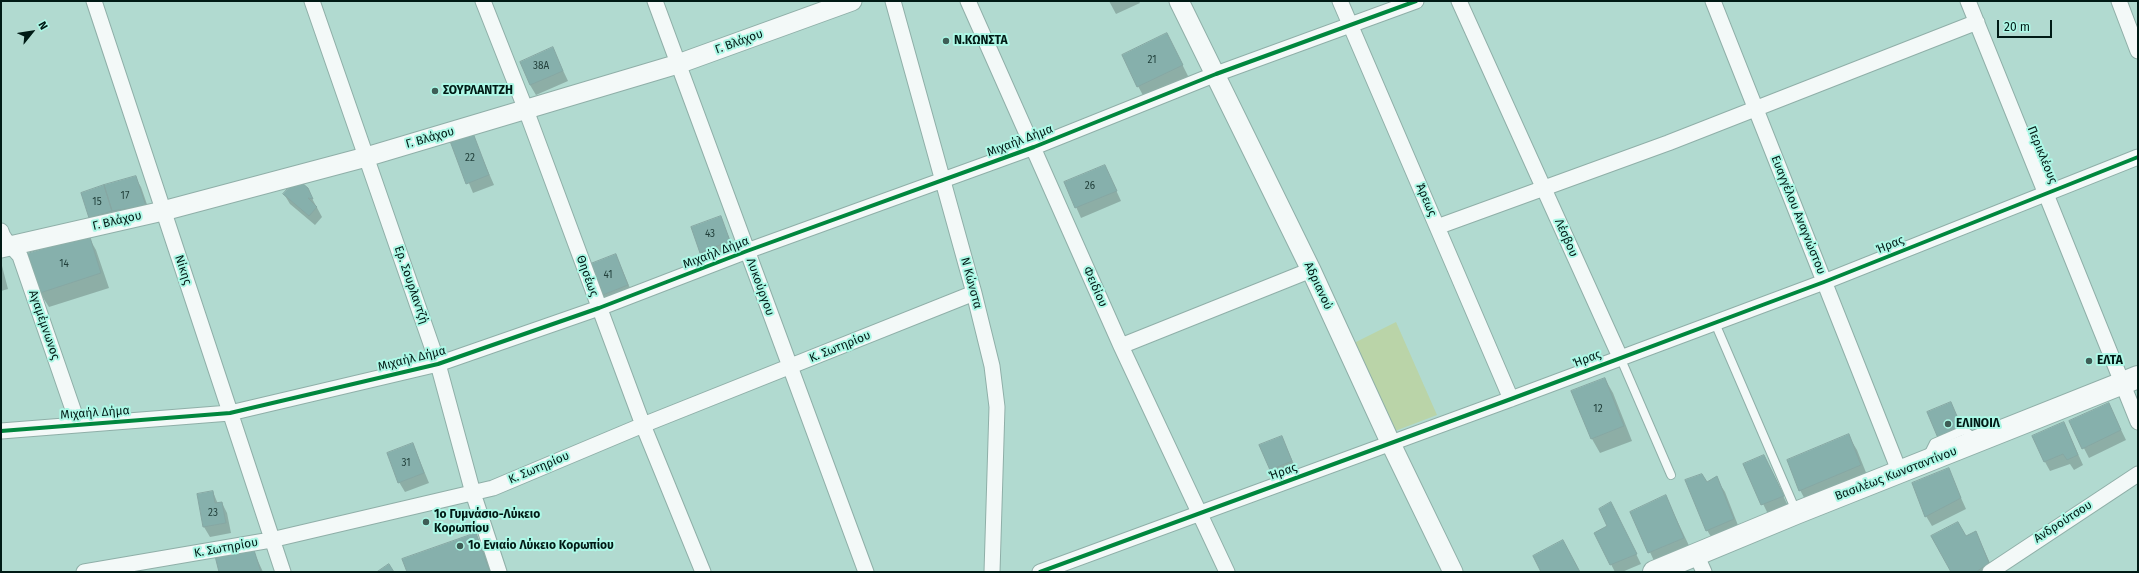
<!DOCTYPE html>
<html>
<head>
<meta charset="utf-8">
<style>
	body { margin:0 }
	#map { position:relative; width:2139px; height:573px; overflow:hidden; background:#b1dad0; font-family:"Fira Sans",sans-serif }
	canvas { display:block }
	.frame { position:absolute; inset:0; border:2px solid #001a15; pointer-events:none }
	.north { position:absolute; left:12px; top:12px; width:40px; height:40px; -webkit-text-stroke:3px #adf8e6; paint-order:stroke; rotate:60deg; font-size:11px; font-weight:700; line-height:16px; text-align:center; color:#001a15 }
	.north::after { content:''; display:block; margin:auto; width:14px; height:18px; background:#001a15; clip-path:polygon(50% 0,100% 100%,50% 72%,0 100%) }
	.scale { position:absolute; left:1997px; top:20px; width:55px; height:18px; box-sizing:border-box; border:2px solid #001a15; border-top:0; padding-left:5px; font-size:12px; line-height:14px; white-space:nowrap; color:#001a15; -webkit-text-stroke:3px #adf8e6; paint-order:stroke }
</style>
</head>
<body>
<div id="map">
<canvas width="2139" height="573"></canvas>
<div class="frame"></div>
<div class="north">N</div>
<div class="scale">20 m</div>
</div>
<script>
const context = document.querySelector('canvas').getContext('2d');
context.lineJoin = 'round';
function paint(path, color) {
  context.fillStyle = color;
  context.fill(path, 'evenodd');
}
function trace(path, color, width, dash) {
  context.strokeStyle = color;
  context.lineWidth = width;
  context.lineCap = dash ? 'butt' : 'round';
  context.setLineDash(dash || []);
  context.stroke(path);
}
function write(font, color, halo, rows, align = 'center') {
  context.font = font + ' "Fira Sans",sans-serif';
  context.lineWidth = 4;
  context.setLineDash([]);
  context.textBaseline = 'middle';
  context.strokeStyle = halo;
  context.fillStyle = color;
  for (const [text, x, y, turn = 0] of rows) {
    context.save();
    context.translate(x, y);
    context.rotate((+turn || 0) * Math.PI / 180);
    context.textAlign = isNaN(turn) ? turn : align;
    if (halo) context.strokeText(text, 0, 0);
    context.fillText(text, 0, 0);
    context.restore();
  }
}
const green = new Path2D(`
	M 1396,322 L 1437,415 L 1395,431 L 1352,344 Z`);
const shadow = new Path2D(`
	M 1109,1 L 1139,1 L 1140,3 L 1116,14 Z
	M 1167,34 L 1190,80 L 1146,101 L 1138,86 Z
	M 553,49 L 568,81 L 536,95 L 530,85 Z
	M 472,134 L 494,185 L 473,193 L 452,142 Z
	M 1105,166 L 1121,201 L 1081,218 L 1065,182 Z
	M 135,177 L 141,187 L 151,216 L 96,227 L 90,218 L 82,193 Z
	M 307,189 L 322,217 L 315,225 L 290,204 L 284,194 Z
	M 720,217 L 735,251 L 707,262 L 701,252 Z
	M 88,236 L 96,250 L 109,288 L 49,307 L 40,293 Z
	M 616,255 L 633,295 L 606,305 L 601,296 Z
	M 1,262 L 8,289 L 1,291 Z
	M 1605,379 L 1613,393 L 1632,441 L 1600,453 L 1592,439 L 1573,392 Z
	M 2109,405 L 2126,440 L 2089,458 L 2070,421 Z
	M 2064,423 L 2083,465 L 2074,470 L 2070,464 L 2050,471 L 2045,462 Z
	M 1848,435 L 1857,450 L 1869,480 L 1808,505 L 1800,490 Z
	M 1282,437 L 1297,471 L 1276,479 L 1271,470 Z
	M 413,444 L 429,483 L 405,492 L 399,482 Z
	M 1744,465 L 1769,466 L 1788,506 L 1768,514 Z
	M 1948,469 L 1966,509 L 1932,526 L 1926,516 Z
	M 1716,478 L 1725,492 L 1741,533 L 1716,545 L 1707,530 L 1706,483 Z
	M 213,492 L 218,504 L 222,503 L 227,513 L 231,533 L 210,537 L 204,527 L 199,495 Z
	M 1666,497 L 1692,552 L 1657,567 L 1631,512 Z
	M 1616,513 L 1641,564 L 1622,572 L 1615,572 L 1595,533 L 1608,526 Z
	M 1976,532 L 1994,572 L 1952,572 Z
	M 475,534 L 484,548 L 492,572 L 408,572 Z
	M 252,548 L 263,572 L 220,572 Z`);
const building = new Path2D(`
	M 1167,33 L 1183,65 L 1137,87 L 1122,55 Z
	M 553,47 L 563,71 L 530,85 L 520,62 Z
	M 473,133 L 489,175 L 466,184 L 450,141 Z
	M 1105,165 L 1117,191 L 1075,208 L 1064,182 Z
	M 136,176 L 146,206 L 112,211 L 104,185 Z
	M 297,179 L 308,188 L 313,199 L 308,198 L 317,207 L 309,216 L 283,194 Z
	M 104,185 L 112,211 L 89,218 L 81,193 Z
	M 721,216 L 730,241 L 700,253 L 691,227 Z
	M 89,234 L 101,273 L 40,293 L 27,254 Z
	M 616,254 L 628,285 L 600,296 L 588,265 Z
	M 1605,378 L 1624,426 L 1591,439 L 1571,391 Z
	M 1951,402 L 1962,428 L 1938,438 L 1927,412 Z
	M 2109,403 L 2121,430 L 2082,449 L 2069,421 Z
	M 2064,422 L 2078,455 L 2067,460 L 2063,454 L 2044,462 L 2032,436 Z
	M 1849,434 L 1861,465 L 1799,491 L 1787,460 Z
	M 1282,436 L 1292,461 L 1270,470 L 1259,445 Z
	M 413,443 L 424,473 L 398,483 L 387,453 Z
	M 1764,455 L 1784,496 L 1761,505 L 1743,464 Z
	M 1949,468 L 1961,498 L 1925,517 L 1912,483 Z
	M 1702,474 L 1707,482 L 1717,476 L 1734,519 L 1706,531 L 1685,480 Z
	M 213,491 L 215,503 L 222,502 L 226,523 L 203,527 L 197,494 Z
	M 1666,495 L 1684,538 L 1648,553 L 1630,512 Z
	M 1611,502 L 1637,554 L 1610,565 L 1594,533 L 1607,526 L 1599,509 Z
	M 1958,522 L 1966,536 L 1976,531 L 1989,563 L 1976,572 L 1951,572 L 1931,536 Z
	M 476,533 L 490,572 L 407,572 L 402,559 Z
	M 1563,540 L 1580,572 L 1541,572 L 1533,556 Z
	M 253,547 L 261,572 L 219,572 L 215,556 Z
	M 389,564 L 394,572 L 377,572 Z`);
const service = new Path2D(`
	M 1715,323 L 1796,511
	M 1620,357 L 1671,475
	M 1927,457 L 1934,443 L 1964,430 L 1977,440`);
const minor = new Path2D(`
	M 94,1 L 283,572
	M 312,1 L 438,364 L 473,493 L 499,572
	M 483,1 L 526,110 L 643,425 L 703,572
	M 655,1 L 866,572
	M 893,1 L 974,293 L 992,366 L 997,407 L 992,572
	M 968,1 L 1121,346 L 1227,572
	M 1340,1 L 1511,399
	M 1459,1 L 1620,357
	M 1713,1 L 1900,473
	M 1968,1 L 2138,422
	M 2119,1 L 2138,51
	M 1437,227 L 1668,143 L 1977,22
	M 1,231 C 3,241 14,248 20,256 L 78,424
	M 1121,346 L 1311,270
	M 1,431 L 230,413 L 438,364 L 599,308 L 747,251 L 1034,147 L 1216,74 L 1416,1
	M 1696,554 L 1704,572
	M 84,572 L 271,540 L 493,488 L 643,425 L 974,293
	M 1040,572 L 1511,399 L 1824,282 L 2138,157
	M 1990,572 L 2138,474`);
const tertiary = new Path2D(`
	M 1179,1 L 1311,270 L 1391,444 L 1453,572
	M 1,248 L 163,211 L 366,157 L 678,64 L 852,1`);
const primary = new Path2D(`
	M 1654,572 L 1796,513 L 2138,377`);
const cycleway = new Path2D(`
	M 1,431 L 230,413 L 438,364 L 599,308 L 747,251 L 1034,147 L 1216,74 L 1416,1
	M 1040,572 L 1511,399 L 1824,282 L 2138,157`);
const markers = [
	[946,41,4,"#3e5d56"],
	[435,91,4,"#3e5d56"],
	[2089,361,4,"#3e5d56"],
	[1948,424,4,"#3e5d56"],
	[426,522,4,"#3e5d56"],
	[460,546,4,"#3e5d56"]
];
const numberNames = [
	["21",1152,60],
	["38A",541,66],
	["22",470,158],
	["26",1090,186],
	["17",125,196],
	["15",97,202],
	["43",710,234],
	["14",64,264],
	["41",608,275],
	["12",1598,409],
	["31",406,463],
	["23",213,513]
];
const poiNames = [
	["Ν.ΚΩΝΣΤΑ",954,41],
	["ΣΟΥΡΛΑΝΤΖΗ",443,91],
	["ΕΛΤΑ",2097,361],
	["ΕΛΙΝΟΙΛ",1956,424],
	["1ο Γυμνάσιο-Λύκειο",434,515],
	["Κορωπίου",434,529],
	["1ο Ενιαίο Λύκειο Κορωπίου",468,546]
];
const streetNames = [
	["Γ. Βλάχου",739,42,-20],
	["Γ. Βλάχου",430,138,-16],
	["Μιχαήλ Δήμα",1020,141,-21],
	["Περικλέους",2042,155,68],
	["Άρεως",1426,200,67],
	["Ευαγγέλου Αναγνώστου",1798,215,68],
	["Γ. Βλάχου",117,221,-13],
	["Λέσβου",1566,238,66],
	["Ήρας",1890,245,-22],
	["Μιχαήλ Δήμα",716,253,-21],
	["Νίκης",183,270,72],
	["Θησέως",587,276,70],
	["Ν Κώνστα",971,283,75],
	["Ερ. Σουρλαντζή",411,285,71],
	["Αδριανού",1318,286,65],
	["Λυκούργου",760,287,70],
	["Φειδίου",1095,287,66],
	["Αγαμέμνωνος",44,325,71],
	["Κ. Σωτηρίου",840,347,-22],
	["Μιχαήλ Δήμα",412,359,-14],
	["Ήρας",1587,359,-21],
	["Μιχαήλ Δήμα",95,413,-4],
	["Κ. Σωτηρίου",539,468,-23],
	["Ήρας",1283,472,-20],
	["Βασιλέως Κωνσταντίνου",1896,474,-21],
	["Ανδρούτσου",2063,522,-33],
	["Κ. Σωτηρίου",226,548,-10]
];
paint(green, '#bad4a8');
paint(shadow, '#0003');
paint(building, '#86b0ac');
trace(building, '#86a7a3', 1);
trace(service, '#8fafa8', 10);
trace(minor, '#8fafa8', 17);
trace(tertiary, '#8fafa8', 21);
trace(primary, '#8fafa8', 24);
trace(service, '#f3f9f8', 8);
trace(minor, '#f3f9f8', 15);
trace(tertiary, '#f3f9f8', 19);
trace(primary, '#f3f9f8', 22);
trace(cycleway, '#00873e', 4);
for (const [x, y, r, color] of markers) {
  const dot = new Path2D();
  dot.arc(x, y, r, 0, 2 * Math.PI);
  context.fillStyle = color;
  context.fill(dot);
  trace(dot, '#adf8e6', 1.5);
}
write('10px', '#22403b', null, numberNames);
write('bold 12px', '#001a15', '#adf8e6', poiNames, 'left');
write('12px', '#001a15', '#adf8e6', streetNames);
</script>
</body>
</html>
